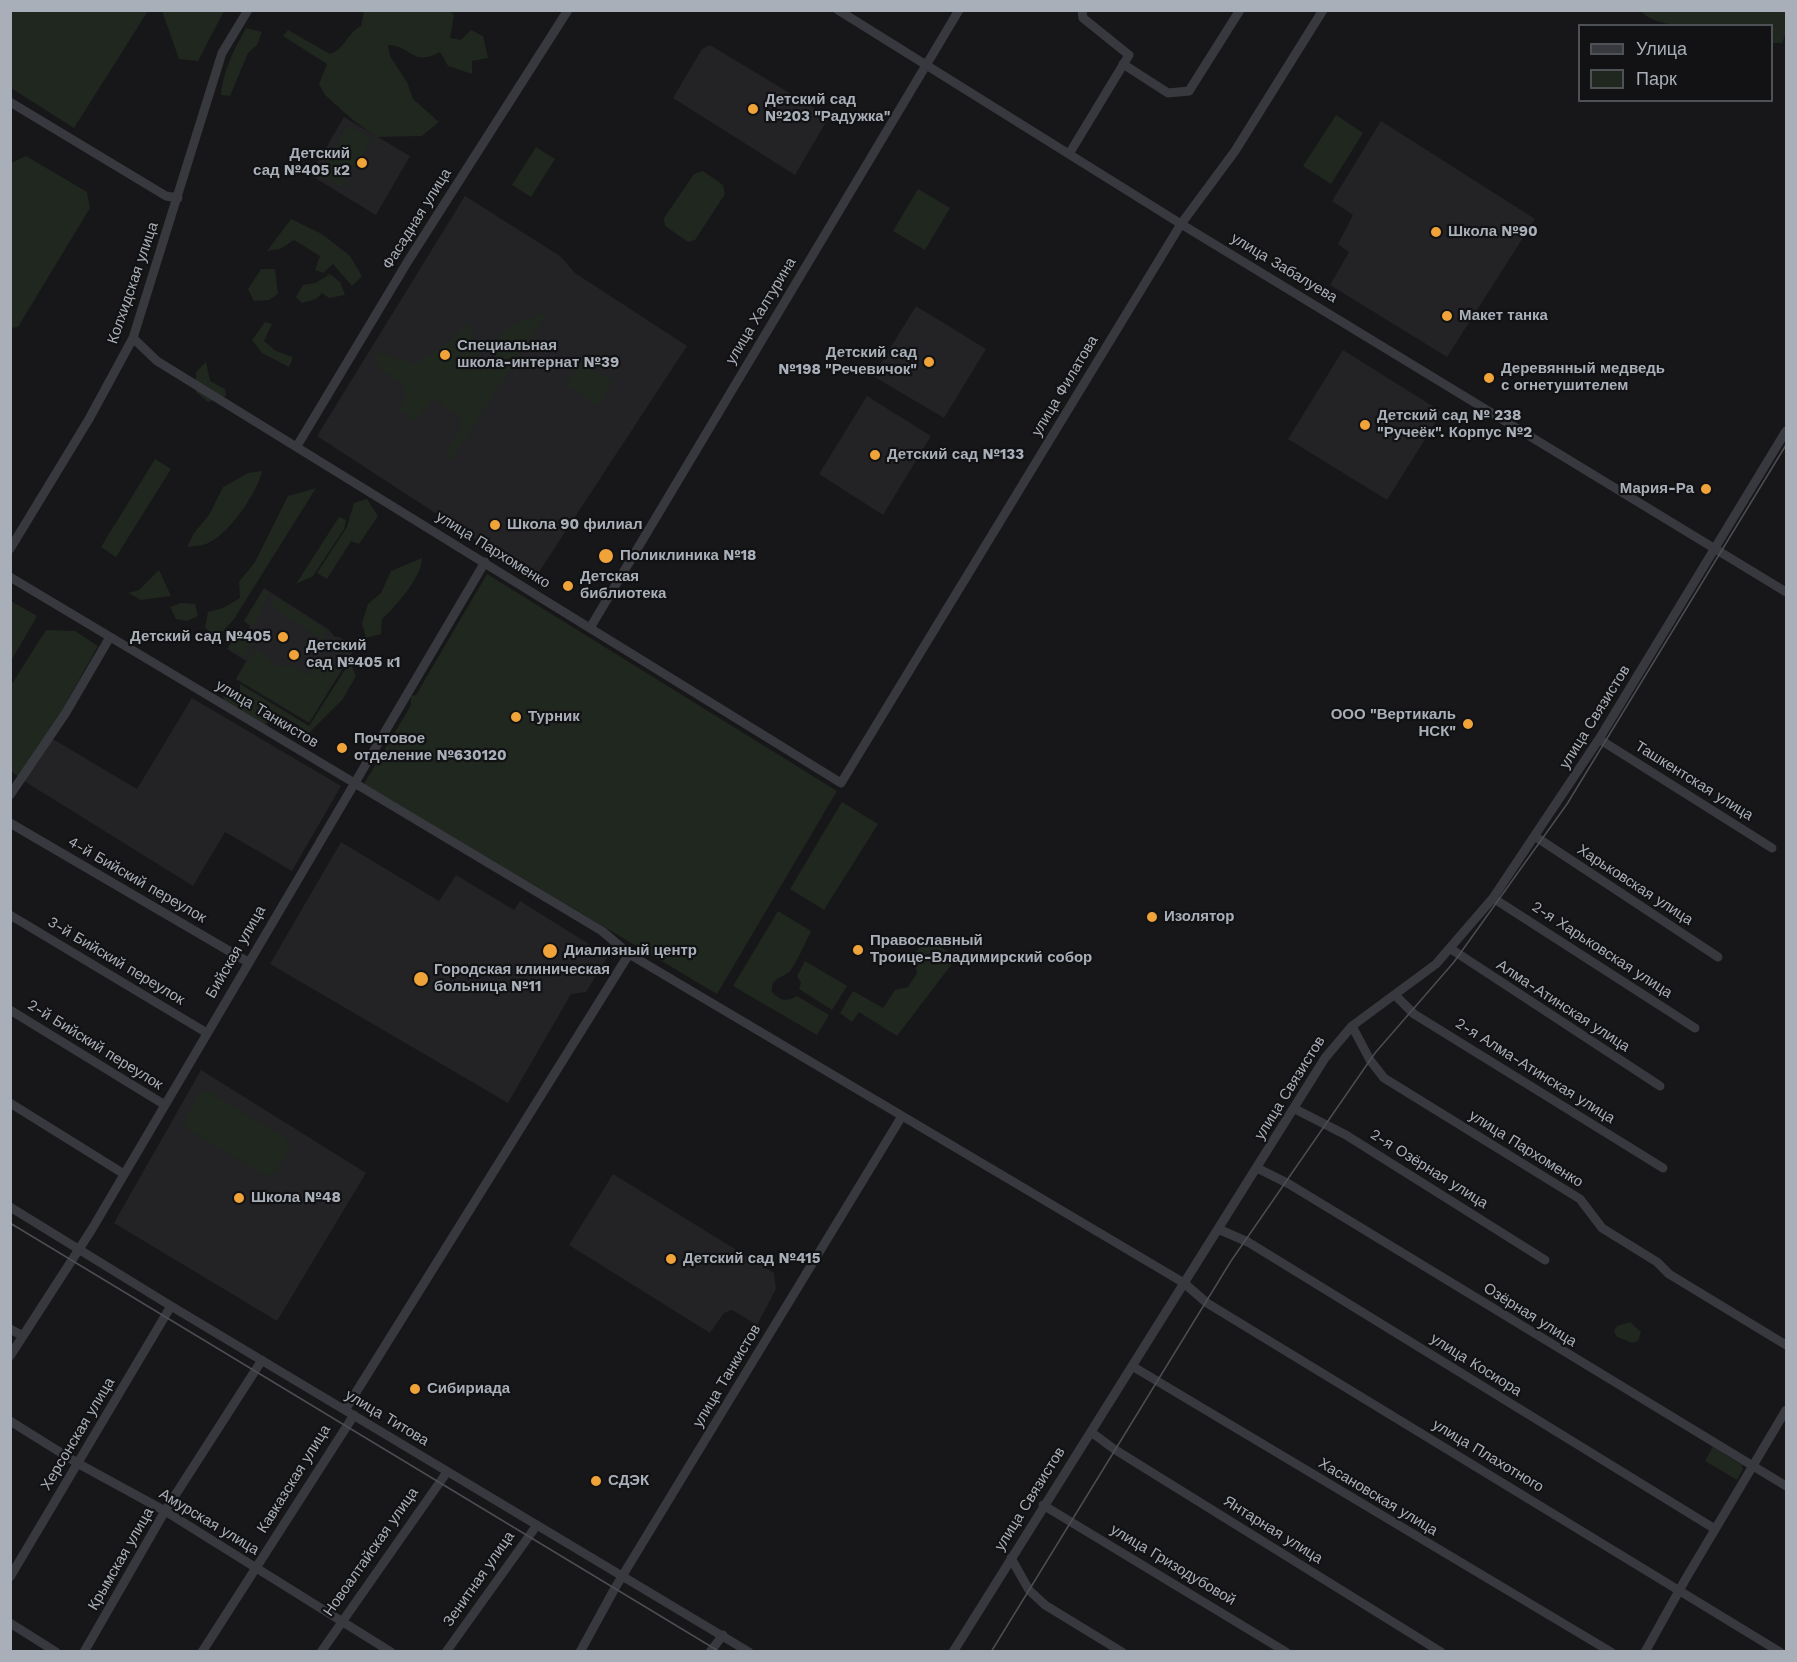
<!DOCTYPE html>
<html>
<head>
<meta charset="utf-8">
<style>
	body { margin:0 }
	#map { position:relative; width:1797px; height:1662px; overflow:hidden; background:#171719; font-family:"Work Sans",sans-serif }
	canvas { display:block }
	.frame { position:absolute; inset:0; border:12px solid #a9afb8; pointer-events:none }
	.legend { position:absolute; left:1578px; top:24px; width:195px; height:78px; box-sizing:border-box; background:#121214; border:2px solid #4e5156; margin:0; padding:8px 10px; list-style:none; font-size:18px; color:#a9afb8 }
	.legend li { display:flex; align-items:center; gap:12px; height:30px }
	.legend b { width:30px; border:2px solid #4e5156 }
</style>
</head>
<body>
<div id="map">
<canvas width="1797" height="1662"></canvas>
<div class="frame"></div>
<ul class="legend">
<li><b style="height:8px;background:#38393e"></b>Улица</li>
<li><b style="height:16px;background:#1f271f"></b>Парк</li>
</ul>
</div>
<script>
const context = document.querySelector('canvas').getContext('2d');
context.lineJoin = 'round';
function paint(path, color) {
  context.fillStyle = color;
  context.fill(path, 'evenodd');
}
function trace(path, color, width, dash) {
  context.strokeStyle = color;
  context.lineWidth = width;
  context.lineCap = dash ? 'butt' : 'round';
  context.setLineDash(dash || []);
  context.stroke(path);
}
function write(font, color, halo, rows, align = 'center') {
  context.font = font + ' "Work Sans",sans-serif';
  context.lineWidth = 4.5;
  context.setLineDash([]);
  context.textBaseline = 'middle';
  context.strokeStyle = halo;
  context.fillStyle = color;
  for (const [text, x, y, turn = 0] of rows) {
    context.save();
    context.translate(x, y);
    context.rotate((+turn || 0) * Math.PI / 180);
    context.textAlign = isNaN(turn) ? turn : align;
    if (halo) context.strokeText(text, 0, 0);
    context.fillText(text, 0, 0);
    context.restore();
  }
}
const built = new Path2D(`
	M 710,45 L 829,117 L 795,175 L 673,98 L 702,49 Z
	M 344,117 L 410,156 L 376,215 L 310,175 Z
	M 1381,121 L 1535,219 L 1447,357 L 1330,285 L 1349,252 L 1338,244 L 1353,215 L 1332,201 Z
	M 465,196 L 560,256 L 575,273 L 687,346 L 535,578 L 317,436 Z
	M 916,306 L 986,349 L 944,418 L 873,376 Z
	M 1343,350 L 1442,412 L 1387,500 L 1288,439 Z
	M 867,396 L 931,436 L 883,515 L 819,474 Z
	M 264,588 L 328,629 L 335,637 L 339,637 L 356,647 L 309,723 L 236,679 L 246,661 L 227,649 L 240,628 L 247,631 L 250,626 L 244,621 Z
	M 192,698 L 341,786 L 292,871 L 225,832 L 193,886 L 24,781 L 51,738 L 137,789 Z
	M 341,842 L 439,901 L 456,875 L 514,910 L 520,901 L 608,956 L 586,992 L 571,994 L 508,1103 L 270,964 Z
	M 201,1070 L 366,1173 L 277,1321 L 114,1223 Z
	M 613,1174 L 774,1273 L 776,1289 L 757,1325 L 732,1310 L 724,1313 L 710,1333 L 569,1245 Z`);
const green = new Path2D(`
	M 10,11 L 11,10 L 148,11 L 74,128 L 11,88 Z
	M 162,11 L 224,11 L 198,61 L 179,59 Z
	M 364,11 L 450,11 L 454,15 L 450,38 L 461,40 L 471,30 L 483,36 L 488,58 L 472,61 L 472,74 L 448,66 L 440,52 C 412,67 412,46 388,45 L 390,56 L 407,82 L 413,99 L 439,122 L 422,136 L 377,137 L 354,121 L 325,95 L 319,84 L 327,64 L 283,36 L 288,30 L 330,54 C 344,50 347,33 361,26 Z
	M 1641,11 L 1786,11 L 1786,33 L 1782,43 L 1772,43 L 1772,26 C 1740,26 1662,35 1641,11 Z
	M 246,28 L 262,32 L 257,45 L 248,53 L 230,96 L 221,95 C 223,70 234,50 246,28 Z
	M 1336,115 L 1363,133 L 1331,184 L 1303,166 Z
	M 349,125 L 372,139 L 342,188 L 319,174 Z
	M 536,147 L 555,159 L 531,197 L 512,185 Z
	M 26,156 L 87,192 L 90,208 L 18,327 L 11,328 L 11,163 Z
	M 703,171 L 723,185 L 725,194 L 695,240 L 688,242 L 665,226 L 664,218 L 694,174 Z
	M 918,189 L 950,208 L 925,250 L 893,231 Z
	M 291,219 L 322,234 L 350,256 L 362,276 L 352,286 L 333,264 L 323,273 L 315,270 L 320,256 L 294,240 L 280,249 L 267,251 Z
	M 261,269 L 275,269 L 278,294 L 269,300 L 254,301 L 248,289 Z
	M 330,274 L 340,282 L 345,295 L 329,298 L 322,293 L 316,299 L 302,303 L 296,297 L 303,285 L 315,283 Z
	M 549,310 L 451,460 L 444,457 L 462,424 L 458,414 L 446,409 L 435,397 L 415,421 L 399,409 L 406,398 L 403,384 L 379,369 L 375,352 L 416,364 L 449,342 L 468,323 L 478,347 L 477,368 L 495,362 L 499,337 L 513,325 Z
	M 265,322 L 272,324 L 264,341 L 276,351 L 293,357 L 289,367 L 262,353 L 252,340 Z
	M 581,361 L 613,382 L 598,406 L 566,385 Z
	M 206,362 L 210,381 L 225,389 L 226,396 L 208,402 L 196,392 L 196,372 Z
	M 155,459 L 171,469 L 116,557 L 101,547 Z
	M 262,471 C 258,492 227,537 206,544 C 200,546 193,546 187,547 L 194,533 L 209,515 L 223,487 L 248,473 Z
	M 316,488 L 234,619 L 219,636 L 214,638 L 205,627 L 208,612 L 223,608 L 240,598 L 239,582 L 255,562 L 288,496 Z
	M 367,499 L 378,516 L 359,544 L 351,541 L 327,579 L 317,573 L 347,527 L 354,503 Z
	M 339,517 L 346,520 L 344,529 L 313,576 L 296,584 Z
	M 422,558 C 422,577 396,606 382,619 L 381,634 L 366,638 L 362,623 L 368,604 L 381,593 L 391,571 Z
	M 159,570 L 171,596 L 141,600 L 128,593 L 139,590 Z
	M 487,574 L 837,791 L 717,994 L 364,784 L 411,705 L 411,696 L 416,695 Z
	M 264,589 L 270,593 L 254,627 L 244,621 Z
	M 275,596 L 327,630 L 323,640 L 273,608 L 272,603 Z
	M 11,601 L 37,616 L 11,661 Z
	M 181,603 L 195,604 L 198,616 L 187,621 L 176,619 L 170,607 Z
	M 240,629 L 256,638 L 244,658 L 228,648 Z
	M 46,630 L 75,631 L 98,646 L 55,723 L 18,777 L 11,771 L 10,687 Z
	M 255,648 C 270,656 271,672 293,665 L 309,675 L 318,661 L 324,661 L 341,671 L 309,722 L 236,679 Z
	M 350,662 L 356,676 L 342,700 L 309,733 L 285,717 L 274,716 L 263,727 L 224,703 L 223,696 L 240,699 L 240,684 L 309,726 Z
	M 842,802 L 878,824 L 824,910 L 790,889 Z
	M 778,911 L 811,931 C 807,939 794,969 788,973 C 779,979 771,978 772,992 C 780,1001 787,1002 797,996 L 829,1015 L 817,1035 L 733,986 Z
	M 926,938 L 957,957 L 897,1036 L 859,1012 L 852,1022 L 840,1013 L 853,991 L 883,1008 L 895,990 L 908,987 L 917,973 L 913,956 Z
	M 805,961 L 847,986 L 832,1010 L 799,989 L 801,983 L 797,976 Z
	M 208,1091 L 287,1139 L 291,1148 L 274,1173 L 266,1176 L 187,1129 L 184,1121 L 199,1093 Z
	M 1630,1322 L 1641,1332 L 1638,1341 L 1632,1343 L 1617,1337 L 1614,1331 L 1617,1326 Z
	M 1713,1447 L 1742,1465 L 1743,1469 L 1737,1480 L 1705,1461 Z`);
const minor = new Path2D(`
	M 838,10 L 1181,224 L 1786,592
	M 1123,64 L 1168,93 L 1189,91 L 1240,10
	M 10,102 L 166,196 L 178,198
	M 1069,154 L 1129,55 L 1083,18 L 1082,10
	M 133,338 L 157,361 L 841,783 L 1181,224 L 1235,151 L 1323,10
	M 297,446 L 408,261 L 568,10
	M 10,549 L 89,419 L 133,338 L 222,53 L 248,10
	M 10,577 L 602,931 L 629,954 L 1184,1283 L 1207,1303 L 1780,1652
	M 590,628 L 959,10
	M 1599,739 L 1772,848
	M 10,795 L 65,714 L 110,637
	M 10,823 L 248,962
	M 1536,837 L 1718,957
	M 1493,898 L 1695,1028
	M 10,915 L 207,1033
	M 1451,949 L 1660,1086
	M 1395,995 L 1414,1014 L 1663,1168
	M 10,1010 L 165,1105
	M 1352,1026 L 1370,1060 L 1384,1078 L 1580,1199 L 1602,1228 L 1657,1262 L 1669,1274 L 1786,1345
	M 10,1103 L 124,1174
	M 1295,1109 L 1346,1135 L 1545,1260
	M 1257,1168 L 1289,1184 L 1786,1486
	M 10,1207 L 171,1306 L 749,1652
	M 1218,1229 L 1248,1242 L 1715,1529
	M 10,1329 L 23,1336
	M 10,1356 L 92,1229 L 485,562
	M 1132,1366 L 1611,1652
	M 345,1410 L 629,954
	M 10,1421 L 79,1464 L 165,1511 L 391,1652
	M 1091,1432 L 1114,1449 L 1441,1652
	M 1043,1505 L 1286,1652
	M 1011,1558 L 1029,1590 L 1045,1605 L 1122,1652
	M 10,1577 L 171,1306
	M 10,1623 L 56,1652
	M 84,1652 L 165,1511 L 262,1360
	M 202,1652 L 354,1415
	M 321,1652 L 447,1472
	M 446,1652 L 537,1525
	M 580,1652 L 615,1588 L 902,1116
	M 710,1652 L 723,1635
	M 953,1652 L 1325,1058 L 1352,1026 L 1436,964 L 1493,898 L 1599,739 L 1786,431
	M 1645,1652 L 1685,1580 L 1786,1410`);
const tram = new Path2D(`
	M 10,1223 L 720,1652
	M 991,1652 L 1231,1261 L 1375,1053 L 1454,962 L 1567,804 L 1786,445`);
const markers = [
	[753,109,6,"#efa339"],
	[362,163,6,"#efa339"],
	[1436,232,6,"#efa339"],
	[1447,316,6,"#efa339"],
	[445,355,6,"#efa339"],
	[929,362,6,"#efa339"],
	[1489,378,6,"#efa339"],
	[1365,425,6,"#efa339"],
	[875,455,6,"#efa339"],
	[1706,489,6,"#efa339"],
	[495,525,6,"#efa339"],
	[606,556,8,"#efa339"],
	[568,586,6,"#efa339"],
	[283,637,6,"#efa339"],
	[294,655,6,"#efa339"],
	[516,717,6,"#efa339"],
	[1468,724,6,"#efa339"],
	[342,748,6,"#efa339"],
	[1152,917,6,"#efa339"],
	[858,950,6,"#efa339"],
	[550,951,8,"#efa339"],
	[421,979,8,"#efa339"],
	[239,1198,6,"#efa339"],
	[671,1259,6,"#efa339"],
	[415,1389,6,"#efa339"],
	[596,1481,6,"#efa339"]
];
const poiNames = [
	["Детский сад",765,100],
	["№203 \"Радужка\"",765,117],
	["Детский",350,154,"right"],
	["сад №405 к2",350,171,"right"],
	["Школа №90",1448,232],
	["Макет танка",1459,316],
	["Специальная",457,346],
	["школа-интернат №39",457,363],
	["Детский сад",917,353,"right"],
	["№198 \"Речевичок\"",917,370,"right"],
	["Деревянный медведь",1501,369],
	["с огнетушителем",1501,386],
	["Детский сад № 238",1377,416],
	["\"Ручеёк\". Корпус №2",1377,433],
	["Детский сад №133",887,455],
	["Мария-Ра",1694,489,"right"],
	["Школа 90 филиал",507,525],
	["Поликлиника №18",620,556],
	["Детская",580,577],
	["библиотека",580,594],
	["Детский сад №405",271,637,"right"],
	["Детский",306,646],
	["сад №405 к1",306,663],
	["ООО \"Вертикаль",1456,715,"right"],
	["НСК\"",1456,732,"right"],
	["Турник",528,717],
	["Почтовое",354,739],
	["отделение №630120",354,756],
	["Изолятор",1164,917],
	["Православный",870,941],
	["Троице-Владимирский собор",870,958],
	["Диализный центр",564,951],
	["Городская клиническая",434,970],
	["больница №11",434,987],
	["Школа №48",251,1198],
	["Детский сад №415",683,1259],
	["Сибириада",427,1389],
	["СДЭК",608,1481]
];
const streetNames = [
	["Фасадная улица",417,219,-58],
	["улица Забалуева",1284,268,31],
	["Колхидская улица",133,283,-71],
	["улица Халтурина",761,311,-59],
	["улица Филатова",1065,386,-59],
	["улица Пархоменко",493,550,32],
	["улица Танкистов",267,714,31],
	["улица Связистов",1595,717,-58],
	["Ташкентская улица",1694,781,32],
	["4-й Бийский переулок",137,880,30],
	["Харьковская улица",1635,885,33],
	["2-я Харьковская улица",1602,950,33],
	["Бийская улица",236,952,-60],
	["3-й Бийский переулок",116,961,31],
	["Алма-Атинская улица",1563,1006,33],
	["2-й Бийский переулок",95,1045,32],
	["2-я Алма-Атинская улица",1535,1071,32],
	["улица Связистов",1290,1088,-58],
	["улица Пархоменко",1526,1149,32],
	["2-я Озёрная улица",1429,1169,32],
	["Озёрная улица",1530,1315,32],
	["улица Косиора",1476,1365,32],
	["улица Танкистов",727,1376,-59],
	["улица Титова",387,1418,31],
	["Херсонская улица",78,1434,-59],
	["улица Плахотного",1488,1456,31],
	["Кавказская улица",294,1479,-58],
	["Хасановская улица",1378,1497,31],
	["улица Связистов",1030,1499,-58],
	["Амурская улица",209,1522,31],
	["Янтарная улица",1273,1530,32],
	["Новоалтайская улица",371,1552,-55],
	["Крымская улица",121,1559,-60],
	["улица Гризодубовой",1173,1565,31],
	["Зенитная улица",479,1579,-55]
];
paint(built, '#232326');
paint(green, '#1f271f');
trace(minor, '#38393e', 9);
trace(tram, '#4b4d52', 1.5);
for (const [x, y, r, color] of markers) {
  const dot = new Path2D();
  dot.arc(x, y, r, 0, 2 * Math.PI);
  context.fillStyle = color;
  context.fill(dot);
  trace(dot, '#121214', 2);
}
write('bold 15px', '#a9afb8', '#121214', poiNames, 'left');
write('15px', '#a9afb8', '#121214', streetNames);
</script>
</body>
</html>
